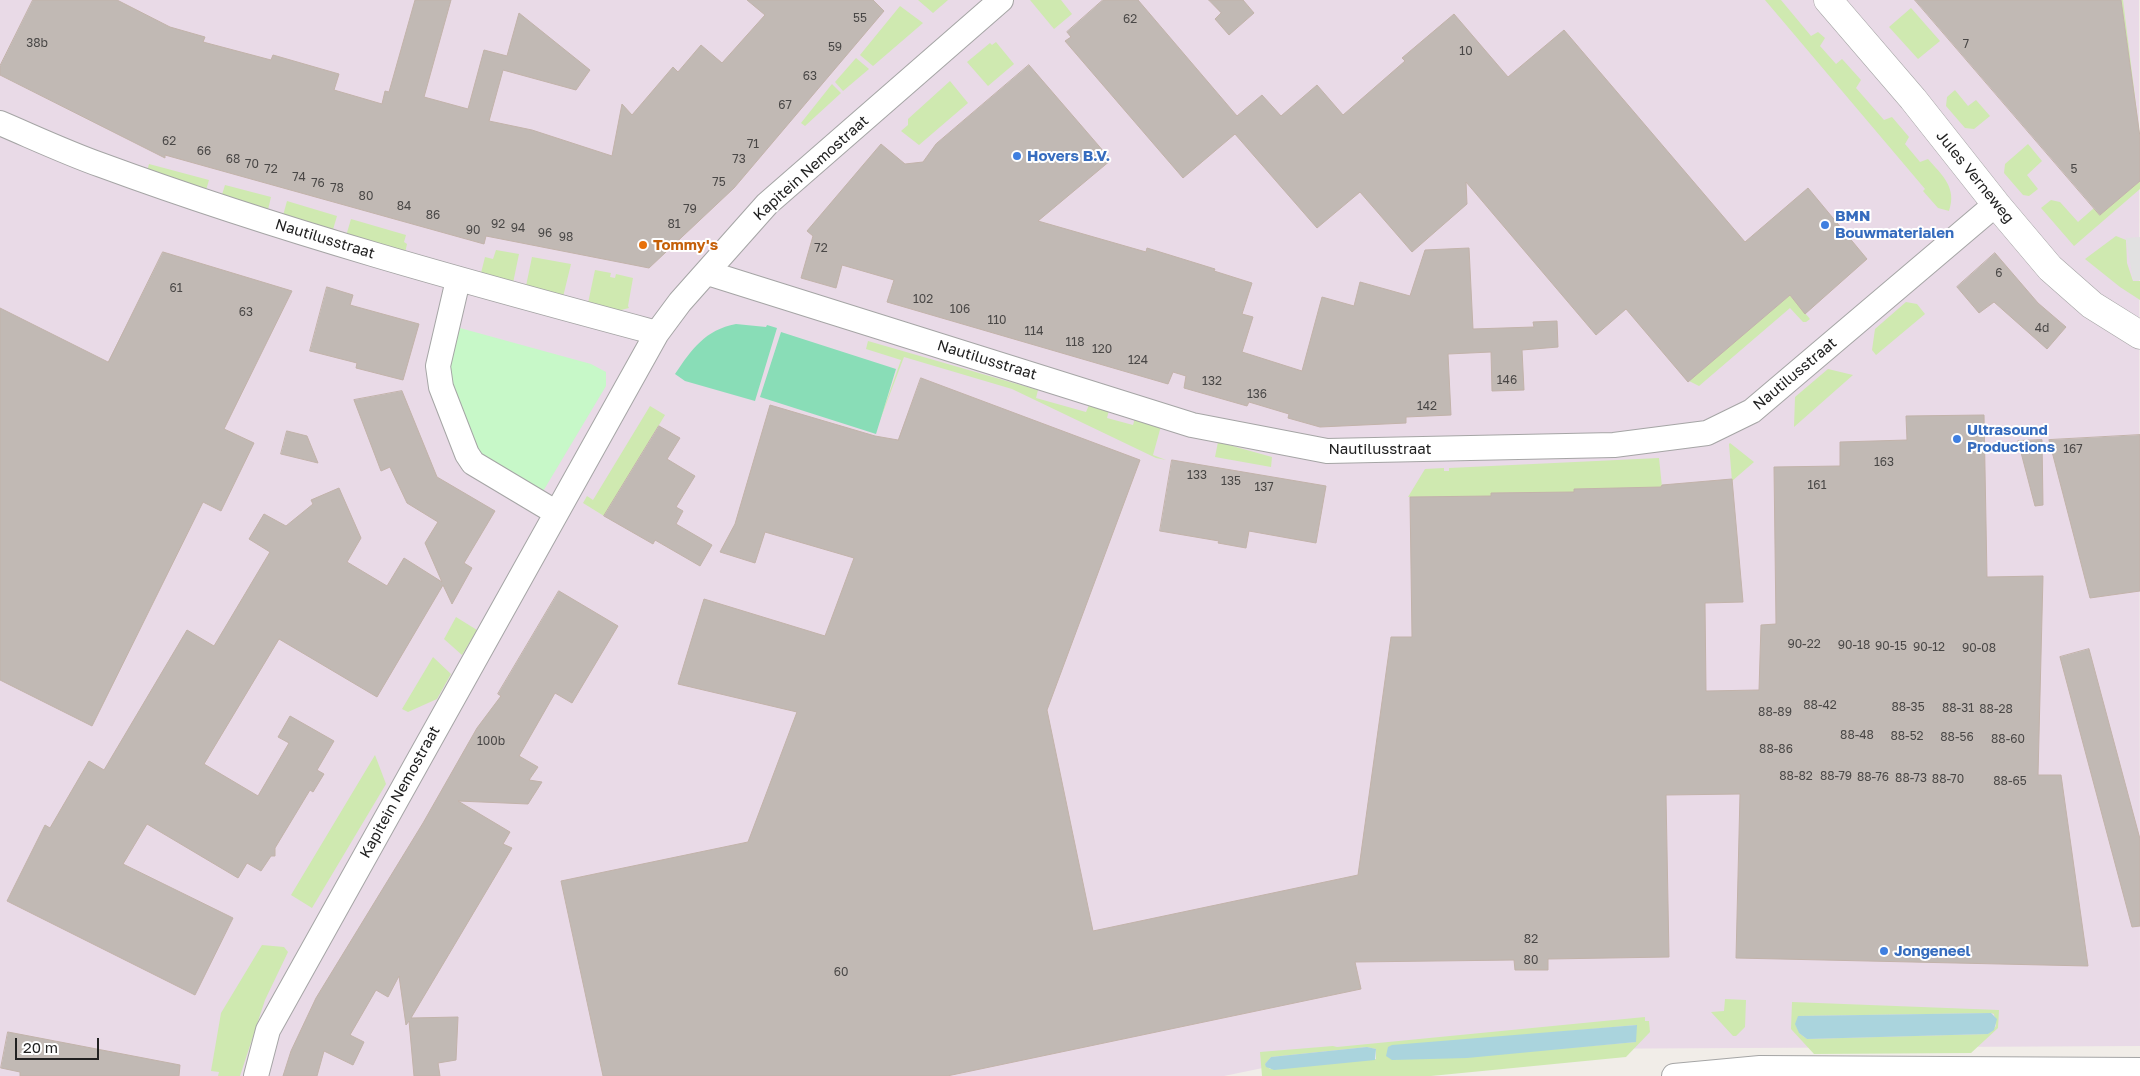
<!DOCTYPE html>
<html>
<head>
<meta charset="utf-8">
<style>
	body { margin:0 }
	#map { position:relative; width:2140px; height:1076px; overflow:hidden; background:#f1ede8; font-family:"Golos Text",sans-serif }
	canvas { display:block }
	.scale { position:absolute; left:15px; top:1038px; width:84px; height:22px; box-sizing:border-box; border:2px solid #212121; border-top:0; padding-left:6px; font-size:15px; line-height:18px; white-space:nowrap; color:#212121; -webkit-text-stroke:4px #fff; paint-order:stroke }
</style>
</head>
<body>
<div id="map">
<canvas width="2140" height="1076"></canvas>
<div class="scale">20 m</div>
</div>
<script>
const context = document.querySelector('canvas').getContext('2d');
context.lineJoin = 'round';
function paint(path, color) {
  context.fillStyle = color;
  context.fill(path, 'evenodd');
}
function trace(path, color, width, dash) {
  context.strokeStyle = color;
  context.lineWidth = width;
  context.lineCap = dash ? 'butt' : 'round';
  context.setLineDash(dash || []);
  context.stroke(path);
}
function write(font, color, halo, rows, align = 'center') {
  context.font = font + ' "Golos Text",sans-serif';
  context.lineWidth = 4;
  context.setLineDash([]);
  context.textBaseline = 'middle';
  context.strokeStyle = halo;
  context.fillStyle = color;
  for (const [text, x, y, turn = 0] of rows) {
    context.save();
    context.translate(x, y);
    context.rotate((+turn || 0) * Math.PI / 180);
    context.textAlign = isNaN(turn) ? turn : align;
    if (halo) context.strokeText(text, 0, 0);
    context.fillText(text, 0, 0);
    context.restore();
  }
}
const industrial = new Path2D(`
	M 0,0 L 2139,0 L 2140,1046 L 1350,1050 L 1224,1076 L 0,1076 Z`);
const grass = new Path2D(`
	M 918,0 L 948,0 L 933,13 Z
	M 1030,0 L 1061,0 L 1072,14 L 1054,29 Z
	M 1765,0 L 1781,0 L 1811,36 L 1818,32 L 1825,38 L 1820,46 L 1836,64 L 1842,59 L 1843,60 L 1861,80 L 1856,88 L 1884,120 L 1892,117 L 1909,137 L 1905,144 L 1920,162 L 1928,159 C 1943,176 1957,188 1949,211 L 1938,208 L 1923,191 L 1925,189 Z
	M 2121,0 L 2123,0 L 2140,137 Z
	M 900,6 L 923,23 L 873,66 L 860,55 Z
	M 1911,8 L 1940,41 L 1918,59 L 1889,27 Z
	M 996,42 L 1014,64 L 988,86 L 967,62 L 990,43 L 992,45 Z
	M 856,58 L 869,69 L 843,91 L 835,82 Z
	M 950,81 L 968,103 L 919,145 L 901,131 L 908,125 L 908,119 Z
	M 832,84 L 841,93 L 805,126 L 801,123 Z
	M 1955,90 L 1968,106 L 1976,100 L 1990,116 L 1974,129 L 1965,128 L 1946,106 L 1947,97 Z
	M 2028,144 L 2042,161 L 2027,175 L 2038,189 L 2029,196 L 2023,195 L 2004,173 L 2005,164 Z
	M 149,164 L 209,180 L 204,197 L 145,179 Z
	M 2140,181 L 2140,189 L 2074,246 L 2041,208 L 2051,200 L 2060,202 L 2078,222 L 2094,208 L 2100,215 Z
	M 225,185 L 271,197 L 267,214 L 220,201 Z
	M 287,201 L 337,216 L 332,233 L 282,219 Z
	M 351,219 L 406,235 L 404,242 L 407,244 L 405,253 L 346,236 Z
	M 2116,236 L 2126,240 L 2127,263 L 2133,281 L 2140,281 L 2140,300 L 2120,287 L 2085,259 Z
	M 496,250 L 519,254 L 513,283 L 481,273 L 485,257 L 493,259 Z
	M 532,257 L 571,264 L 563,297 L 526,286 Z
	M 595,270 L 611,273 L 610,277 L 615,278 L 616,274 L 633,278 L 628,306 L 629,308 L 617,311 L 588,303 Z
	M 1790,295 L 1810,319 L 1806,322 L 1803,322 L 1790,308 L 1699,386 L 1689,381 Z
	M 1906,302 L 1917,304 L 1925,314 L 1876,355 L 1872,350 L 1875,329 Z
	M 868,341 L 1038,390 L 1036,398 L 1086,412 L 1089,405 L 1109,410 L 1107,418 L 1133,425 L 1135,418 L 1161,426 L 1153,455 L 1166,460 L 1156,458 L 1012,389 L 904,357 L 874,436 L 901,360 L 866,349 Z
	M 1828,369 L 1853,375 L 1794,427 L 1795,397 Z
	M 650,406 L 665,415 L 604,516 L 583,503 L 587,496 L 593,500 Z
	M 1218,442 L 1272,457 L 1271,467 L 1215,457 Z
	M 1730,443 L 1754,462 L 1732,481 L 1729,444 Z
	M 1659,458 L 1662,487 L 1574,489 L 1576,492 L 1491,493 L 1492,496 L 1408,497 L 1425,469 L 1444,468 L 1444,471 L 1449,471 L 1449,468 Z
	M 456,617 L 477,630 L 462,655 L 444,639 Z
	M 433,657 L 451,674 L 437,699 L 408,712 L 402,709 Z
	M 375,755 L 386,784 L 312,908 L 291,895 Z
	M 262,945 L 284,947 L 288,952 L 265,1000 L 240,1076 L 218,1076 L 219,1072 L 211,1071 L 221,1013 Z
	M 1725,999 L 1746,1000 L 1745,1027 L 1736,1036 L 1733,1036 L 1711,1012 L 1724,1011 Z
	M 1792,1002 L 1999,1010 L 1998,1028 L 1971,1053 L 1814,1054 L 1791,1029 ZM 1991,1013 L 1994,1014 L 1996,1026 L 1988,1034 L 1807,1039 L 1799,1033 L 1799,1016 Z
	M 1645,1017 L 1645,1021 L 1649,1021 L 1650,1032 L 1626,1057 L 1431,1076 L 1262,1076 L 1260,1052 L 1333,1046 L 1337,1047 ZM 1636,1025 L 1636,1042 L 1556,1049 L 1388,1047 ZM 1367,1047 L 1376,1049 L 1376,1059 L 1270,1069 L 1265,1064 L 1271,1057 Z`);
const park = new Path2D(`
	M 460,328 L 591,364 L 606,372 L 606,386 L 542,493 L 478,453 L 448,372 Z`);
const pitch = new Path2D(`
	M 736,324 L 766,327 L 767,325 L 777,328 L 755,401 L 685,381 L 675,374 C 692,349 705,330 736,324 Z
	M 781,332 L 896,369 L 876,434 L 760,397 Z`);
const parking = new Path2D(`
	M 2140,237 L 2140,280 L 2133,280 L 2126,238 Z`);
const water = new Path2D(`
	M 1991,1013 L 1997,1019 L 1994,1030 L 1988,1034 L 1807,1039 L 1799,1033 L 1795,1024 L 1798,1016 Z
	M 1637,1025 L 1636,1042 L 1467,1058 L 1392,1060 L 1386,1056 L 1388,1047 L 1392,1045 Z
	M 1367,1047 L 1376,1049 L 1375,1060 L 1274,1070 L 1266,1067 L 1265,1064 L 1271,1057 Z`);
const building = new Path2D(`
	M 33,0 L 117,0 L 170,27 L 205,37 L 203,42 L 271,60 L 273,55 L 339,74 L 334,90 L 382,104 L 385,91 L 389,92 L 415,0 L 451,0 L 424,97 L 468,109 L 484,50 L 507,56 L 519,13 L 590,70 L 576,90 L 503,70 L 489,121 L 532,130 L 612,156 L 622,104 L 632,115 L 673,67 L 678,72 L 701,45 L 722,63 L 765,15 L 747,0 L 873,0 L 884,11 L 734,188 L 649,268 L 486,236 L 484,244 L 165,155 L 165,158 L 0,75 L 0,66 Z
	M 1103,0 L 1138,0 L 1237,116 L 1262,95 L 1281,116 L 1317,85 L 1343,115 L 1405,61 L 1402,58 L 1454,14 L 1508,77 L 1564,30 L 1745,242 L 1808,188 L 1867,259 L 1805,314 L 1790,295 L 1688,382 L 1626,309 L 1596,335 L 1466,182 L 1467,204 L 1412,252 L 1360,192 L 1317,228 L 1235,134 L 1183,178 L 1065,41 L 1071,37 L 1067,32 Z
	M 1209,0 L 1243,0 L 1254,13 L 1229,35 L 1215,19 L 1221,13 Z
	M 1915,0 L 2121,0 L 2140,137 L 2140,181 L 2100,215 Z
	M 1029,65 L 1111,160 L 1038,221 L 1146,252 L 1147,248 L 1215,269 L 1214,271 L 1252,283 L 1242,314 L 1253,317 L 1242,352 L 1302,371 L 1322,297 L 1354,306 L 1360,282 L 1410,296 L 1425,250 L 1469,248 L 1473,329 L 1534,327 L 1533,322 L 1557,321 L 1558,347 L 1522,350 L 1524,390 L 1492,391 L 1491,352 L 1448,354 L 1451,415 L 1406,417 L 1406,423 L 1320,427 L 1288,418 L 1289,414 L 1249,402 L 1247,406 L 1184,388 L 1186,376 L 1173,372 L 1168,384 L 887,302 L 894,280 L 842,265 L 836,288 L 801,278 L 813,236 L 807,231 L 881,144 L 905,164 L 923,162 L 936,144 Z
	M 163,252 L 292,291 L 224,429 L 254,443 L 221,511 L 203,502 L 92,726 L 0,680 L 0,308 L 108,362 Z
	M 1995,253 L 2038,303 L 2066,327 L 2047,349 L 1994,302 L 1979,313 L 1957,287 Z
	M 327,287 L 353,295 L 350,305 L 419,324 L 403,380 L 356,368 L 357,363 L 310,351 Z
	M 921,378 L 1140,460 L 1047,710 L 1093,931 L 1358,875 L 1391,637 L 1412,637 L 1410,497 L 1491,496 L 1491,493 L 1574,492 L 1574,489 L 1661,487 L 1662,485 L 1732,479 L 1743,602 L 1705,603 L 1706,691 L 1759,690 L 1761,625 L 1776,624 L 1774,467 L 1840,466 L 1840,442 L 1907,440 L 1906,416 L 1984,415 L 1987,577 L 2043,576 L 2038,775 L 2061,775 L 2088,966 L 1736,958 L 1740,794 L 1666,795 L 1669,957 L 1548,959 L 1548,970 L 1515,970 L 1514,960 L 1355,962 L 1361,989 L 947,1076 L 603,1076 L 561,881 L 748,842 L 797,712 L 678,684 L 704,599 L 825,636 L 854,558 L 765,532 L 755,563 L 720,552 L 735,524 L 770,405 L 875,436 L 898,440 Z
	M 402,391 L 437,477 L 495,511 L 464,563 L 472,568 L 452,604 L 443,585 L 377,697 L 279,639 L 204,764 L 258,796 L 289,743 L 278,737 L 290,716 L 334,741 L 317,770 L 324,774 L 313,792 L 310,790 L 275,848 L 275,856 L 271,856 L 261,871 L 247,863 L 238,878 L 147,824 L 123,864 L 233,918 L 195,995 L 7,901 L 45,825 L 50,828 L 89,761 L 104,770 L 187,630 L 214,646 L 270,552 L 249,539 L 264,514 L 286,526 L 313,504 L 311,500 L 339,488 L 361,538 L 347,562 L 387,586 L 404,558 L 442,582 L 425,543 L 438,522 L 407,503 L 390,467 L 381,471 L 354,400 Z
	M 659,426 L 680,438 L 667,459 L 695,476 L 676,507 L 683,511 L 676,524 L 712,545 L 700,566 L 655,540 L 653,544 L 604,516 Z
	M 287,431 L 307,436 L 318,463 L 281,454 Z
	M 2140,435 L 2140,591 L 2090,598 L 2049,440 Z
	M 2042,440 L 2043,505 L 2035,506 L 2018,441 Z
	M 1172,460 L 1326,486 L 1316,543 L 1249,531 L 1246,548 L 1218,543 L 1219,541 L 1160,531 Z
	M 559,591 L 618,626 L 572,703 L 555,693 L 519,756 L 538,767 L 529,780 L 542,782 L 528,804 L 458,801 L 510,832 L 503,844 L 512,848 L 411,1018 L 458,1017 L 456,1060 L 438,1063 L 440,1076 L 414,1076 L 409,1021 L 406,1025 L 399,976 L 388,997 L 376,990 L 350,1035 L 364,1042 L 353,1065 L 324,1051 L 317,1076 L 283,1076 L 291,1051 L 316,998 L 423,823 L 477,728 L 501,696 L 498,694 Z
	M 2089,649 L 2140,839 L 2140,926 L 2132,927 L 2060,657 Z
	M 8,1032 L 180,1065 L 179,1076 L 20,1076 L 20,1072 L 1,1068 Z`);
const minor = new Path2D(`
	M 0,123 C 33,137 67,153 101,165 C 283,232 470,283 657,333
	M 708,273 L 1192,425 L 1327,451 L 1614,445 L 1707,433 L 1752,411 L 1996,204
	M 458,280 L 438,366 L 441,387 L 467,454 L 473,463 L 555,512
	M 256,1076 L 268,1030 L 657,333 L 680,302 L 767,204 L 1001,0
	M 1674,1076 L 1760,1068 L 2140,1070`);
const tertiary = new Path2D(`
	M 1828,0 L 1913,99 L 1996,204 L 2050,268 L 2092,305 L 2140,335`);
const markers = [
	[1017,156,5,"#3f7fe0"],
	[1825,225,5,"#3f7fe0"],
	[643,245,5,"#e8710a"],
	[1957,439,5,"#3f7fe0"],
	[1884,951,5,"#3f7fe0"]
];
const numberNames = [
	["55",860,18],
	["62",1130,19],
	["38b",37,43],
	["7",1966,44],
	["59",835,47],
	["10",1466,51],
	["63",810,76],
	["67",785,105],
	["62",169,141],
	["71",753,144],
	["66",204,151],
	["68",233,159],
	["73",739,159],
	["70",252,164],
	["72",271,169],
	["5",2074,169],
	["74",299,177],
	["75",719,182],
	["76",318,183],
	["78",337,188],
	["80",366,196],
	["84",404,206],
	["79",690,209],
	["86",433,215],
	["92",498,224],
	["81",674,224],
	["94",518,228],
	["90",473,230],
	["96",545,233],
	["98",566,237],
	["72",821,248],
	["6",1999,273],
	["61",176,288],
	["102",923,299],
	["106",960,309],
	["63",246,312],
	["110",997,320],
	["4d",2042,328],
	["114",1034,331],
	["118",1075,342],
	["120",1102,349],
	["124",1138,360],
	["146",1507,380],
	["132",1212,381],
	["136",1257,394],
	["142",1427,406],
	["167",2073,449],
	["163",1884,462],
	["133",1197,475],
	["135",1231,481],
	["161",1817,485],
	["137",1264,487],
	["90-22",1804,644],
	["90-18",1854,645],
	["90-15",1891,646],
	["90-12",1929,647],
	["90-08",1979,648],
	["88-42",1820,705],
	["88-35",1908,707],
	["88-31",1958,708],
	["88-28",1996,709],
	["88-89",1775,712],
	["88-48",1857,735],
	["88-52",1907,736],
	["88-56",1957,737],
	["88-60",2008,739],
	["100b",491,741],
	["88-86",1776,749],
	["88-82",1796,776],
	["88-79",1836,776],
	["88-76",1873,777],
	["88-73",1911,778],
	["88-70",1948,779],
	["88-65",2010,781],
	["82",1531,939],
	["80",1531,960],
	["60",841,972]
];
const shopNames = [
	["Hovers B.V.",1027,156],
	["BMN",1835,216],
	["Bouwmaterialen",1835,233],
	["Ultrasound",1967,430],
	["Productions",1967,447],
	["Jongeneel",1894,951]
];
const streetNames = [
	["Kapitein Nemostraat",811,168,-42],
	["Jules Verneweg",1975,177,51],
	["Nautilusstraat",325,239,17],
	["Nautilusstraat",987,360,17],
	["Nautilusstraat",1795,374,-40],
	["Nautilusstraat",1380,449],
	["Kapitein Nemostraat",400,792,-61]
];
const foodNames = [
	["Tommy's",653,245]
];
paint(industrial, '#e9dae7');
paint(grass, '#cfe9b0');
paint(park, '#c7f8c8');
paint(pitch, '#89ddb7');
paint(parking, '#e1e1e1');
paint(water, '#aad4dd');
paint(building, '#c1b9b4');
trace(building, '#c2b3aa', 1);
trace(minor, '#a5a5a5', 26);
trace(tertiary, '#a5a5a5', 29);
trace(minor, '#fff', 24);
trace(tertiary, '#fff', 28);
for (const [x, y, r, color] of markers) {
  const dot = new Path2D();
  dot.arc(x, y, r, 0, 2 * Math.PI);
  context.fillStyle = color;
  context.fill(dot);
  trace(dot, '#fff', 2);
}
write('12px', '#494746', null, numberNames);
write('bold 15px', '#366cbe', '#fff', shopNames, 'left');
write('15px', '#212121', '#fff', streetNames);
write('bold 15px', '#c56008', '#fff', foodNames, 'left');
</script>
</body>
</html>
